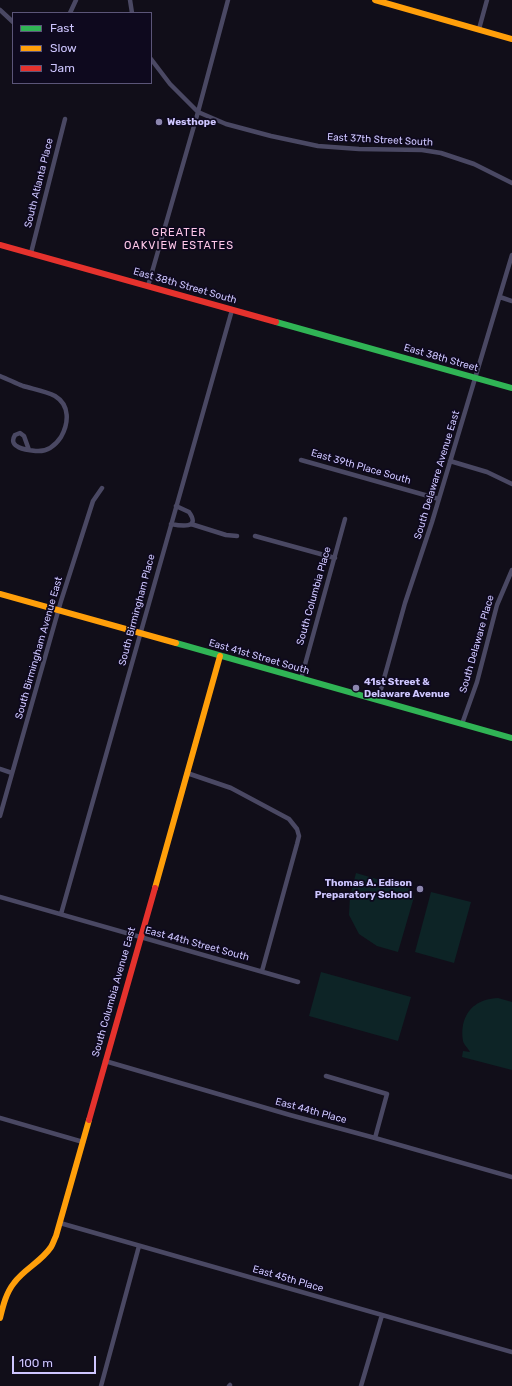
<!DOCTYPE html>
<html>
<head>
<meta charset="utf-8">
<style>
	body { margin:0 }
	#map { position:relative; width:512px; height:1386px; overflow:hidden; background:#110e19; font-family:Rubik,sans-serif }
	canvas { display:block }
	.legend { position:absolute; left:12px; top:12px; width:140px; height:72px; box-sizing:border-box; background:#0e091e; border:1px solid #5b5578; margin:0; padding:5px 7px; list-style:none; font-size:12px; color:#cec6ff }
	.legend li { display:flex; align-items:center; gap:8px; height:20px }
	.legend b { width:20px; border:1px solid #5b5578 }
	.scale { position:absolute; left:12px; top:1356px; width:84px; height:18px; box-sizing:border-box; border:2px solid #cec6ff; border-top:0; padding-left:5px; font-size:12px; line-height:14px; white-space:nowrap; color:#cec6ff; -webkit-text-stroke:3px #0e091e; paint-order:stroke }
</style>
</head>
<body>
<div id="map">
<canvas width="512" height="1386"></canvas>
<ul class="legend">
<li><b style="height:5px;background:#30b455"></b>Fast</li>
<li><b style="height:5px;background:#ff9f0a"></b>Slow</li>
<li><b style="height:5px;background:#e5322d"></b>Jam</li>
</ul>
<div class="scale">100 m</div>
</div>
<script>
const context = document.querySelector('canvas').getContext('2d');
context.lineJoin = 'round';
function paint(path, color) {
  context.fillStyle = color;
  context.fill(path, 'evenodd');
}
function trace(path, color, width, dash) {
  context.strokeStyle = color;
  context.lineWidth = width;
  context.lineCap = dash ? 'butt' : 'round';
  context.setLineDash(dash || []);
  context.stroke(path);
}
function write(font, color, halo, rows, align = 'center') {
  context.font = font + ' Rubik,sans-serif';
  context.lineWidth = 3.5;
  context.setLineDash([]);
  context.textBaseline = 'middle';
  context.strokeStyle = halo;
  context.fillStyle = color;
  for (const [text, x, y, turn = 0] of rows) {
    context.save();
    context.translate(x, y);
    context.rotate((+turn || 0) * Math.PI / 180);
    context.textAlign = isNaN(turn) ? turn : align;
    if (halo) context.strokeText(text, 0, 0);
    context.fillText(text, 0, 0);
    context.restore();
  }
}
const green = new Path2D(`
	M 356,873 L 411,889 L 414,897 L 398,952 L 377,946 L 359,934 L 349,915 L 350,896 Z
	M 431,892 L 471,902 L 454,963 L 415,952 Z
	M 321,972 L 411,997 L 398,1041 L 309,1016 Z
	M 498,998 L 512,1002 L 512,1070 L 462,1057 L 463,1051 L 470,1052 C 468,1048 464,1045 463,1041 C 462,1036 462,1030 463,1025 C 467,1007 480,999 498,998 Z`);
const street = new Path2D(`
	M 130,0 L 132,13
	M 0,10 L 13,22
	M 70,13 L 76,0
	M 479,29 L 487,0
	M 151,59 L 170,84 L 198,112 L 226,124 L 271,136 L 318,146 L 359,149 L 422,150 L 441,153 L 474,164 L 512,183
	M 31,253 L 65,119
	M 148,286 L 198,112 L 228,0
	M 500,297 L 512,301
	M 0,376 C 8,379 15,383 23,386 C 33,389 46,391 55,396 C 70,405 69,423 61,437 C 55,446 47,452 36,451 C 27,450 7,448 15,435 L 20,433 L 24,436 L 29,450
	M 301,460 L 439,499
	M 450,461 L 487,472 L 512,484
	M 171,524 C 181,526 201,529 189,512 L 176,506
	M 191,524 L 226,535 L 237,536
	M 255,536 L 335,558
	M 301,679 L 345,519
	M 378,700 L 405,603 L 432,522 L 512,255
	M 462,724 L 477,682 L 497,605 L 512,570
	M 0,769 L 12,773
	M 187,773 L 231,788 L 289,819 L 297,829 L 299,836 L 297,844 L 262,971
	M 0,816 L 61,601 L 93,501 L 102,488
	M 0,897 L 298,982
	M 61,914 L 232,310
	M 105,1061 L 290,1115 L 375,1138 L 512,1177
	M 326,1076 L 387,1094 L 375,1138
	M 0,1118 L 83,1142
	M 60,1223 L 512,1352
	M 101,1386 L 139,1246
	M 229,1386 L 230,1385
	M 361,1386 L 382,1315`);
const fast = new Path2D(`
	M 276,322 L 512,388
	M 176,643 L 512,738`);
const slow = new Path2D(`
	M 375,0 L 512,39
	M 0,594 L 176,643
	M 155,888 L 220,656
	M 0,1318 C 3,1306 6,1293 14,1283 C 24,1269 41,1262 51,1247 C 53,1244 54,1240 56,1236 L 89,1120`);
const jam = new Path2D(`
	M 0,245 L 276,322
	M 89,1120 L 155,888`);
const markers = [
	[159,122,4,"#8c86ae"],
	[356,688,4,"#8c86ae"],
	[420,889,4,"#8c86ae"]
];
const poiNames = [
	["Westhope",167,122],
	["41st Street &",364,682],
	["Delaware Avenue",364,694],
	["Thomas A. Edison",412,883,"right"],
	["Preparatory School",412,895,"right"]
];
const streetNames = [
	["East 37th Street South",380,140,3],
	["South Atlanta Place",39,183,-76],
	["East 38th Street South",185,286,16],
	["East 38th Street",441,358,16],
	["East 39th Place South",361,467,16],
	["South Delaware Avenue East",437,475,-73],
	["South Columbia Place",314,596,-74],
	["South Birmingham Place",137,610,-75],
	["South Delaware Place",477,644,-74],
	["South Birmingham Avenue East",39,648,-74],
	["East 41st Street South",259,657,16],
	["East 44th Street South",197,944,15],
	["South Columbia Avenue East",114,992,-74],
	["East 44th Place",311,1111,15],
	["East 45th Place",288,1279,16]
];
const neighbourhoodNames = [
	["GREATER",179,233],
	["OAKVIEW ESTATES",179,246]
];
paint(green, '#0d2426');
trace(street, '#4a4863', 4.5);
trace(fast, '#30b455', 6);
trace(slow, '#ff9f0a', 6);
trace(jam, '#e5322d', 6);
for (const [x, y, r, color] of markers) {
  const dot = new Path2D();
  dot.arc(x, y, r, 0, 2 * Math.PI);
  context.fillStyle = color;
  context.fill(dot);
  trace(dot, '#0e091e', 1.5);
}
write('bold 10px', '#cec6ff', '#0e091e', poiNames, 'left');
write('10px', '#cec6ff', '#0e091e', streetNames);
context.letterSpacing = '1px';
write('11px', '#ffc8e9', '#0e091e', neighbourhoodNames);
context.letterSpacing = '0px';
</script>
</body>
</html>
